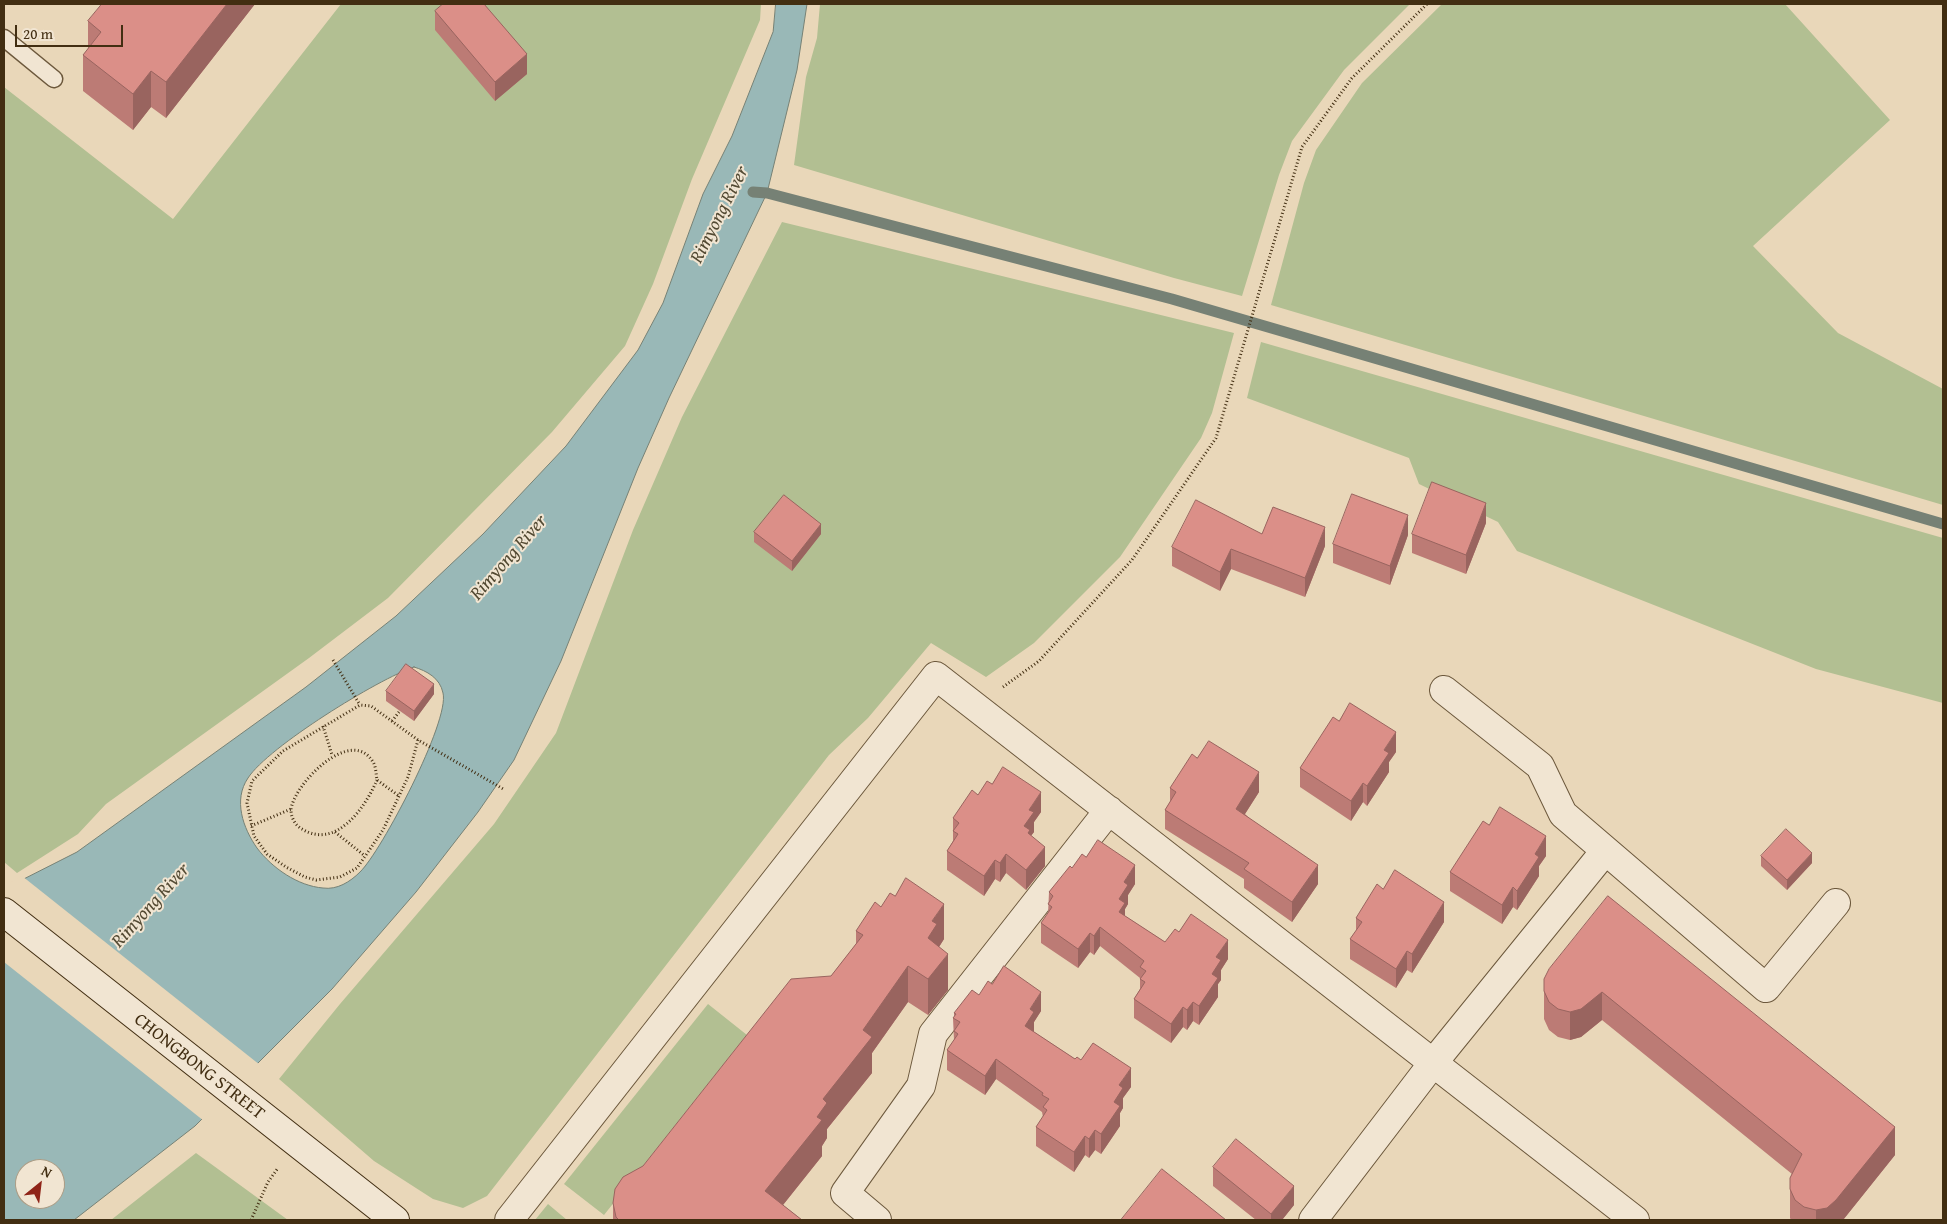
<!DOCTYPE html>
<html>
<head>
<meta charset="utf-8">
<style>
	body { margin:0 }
	#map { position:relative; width:1947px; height:1224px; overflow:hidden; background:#e9d7b9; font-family:"Gentium Book Plus",serif }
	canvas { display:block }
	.frame { position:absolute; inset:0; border:5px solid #422e12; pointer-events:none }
	.north { position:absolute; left:15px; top:1159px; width:50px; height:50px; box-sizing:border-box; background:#f1e5d2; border:1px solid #ab9c85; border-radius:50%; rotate:29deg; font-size:14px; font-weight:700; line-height:20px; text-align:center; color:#422e12 }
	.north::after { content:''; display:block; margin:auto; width:18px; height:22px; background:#8f2418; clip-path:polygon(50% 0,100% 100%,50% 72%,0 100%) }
	.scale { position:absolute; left:15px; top:25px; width:108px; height:22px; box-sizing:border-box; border:2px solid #422e12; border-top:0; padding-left:6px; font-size:15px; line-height:18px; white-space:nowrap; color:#422e12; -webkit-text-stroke:4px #f1e5d2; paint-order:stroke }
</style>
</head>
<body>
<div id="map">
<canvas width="1947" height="1224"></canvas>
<div class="frame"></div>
<div class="north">N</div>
<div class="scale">20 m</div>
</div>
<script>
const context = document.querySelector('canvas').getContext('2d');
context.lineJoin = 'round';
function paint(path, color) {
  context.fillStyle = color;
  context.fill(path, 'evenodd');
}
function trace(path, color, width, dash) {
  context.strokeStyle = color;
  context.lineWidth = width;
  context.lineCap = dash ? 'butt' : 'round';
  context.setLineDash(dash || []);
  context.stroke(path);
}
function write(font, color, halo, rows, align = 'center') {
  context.font = font + ' "Gentium Book Plus",serif';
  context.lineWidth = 4;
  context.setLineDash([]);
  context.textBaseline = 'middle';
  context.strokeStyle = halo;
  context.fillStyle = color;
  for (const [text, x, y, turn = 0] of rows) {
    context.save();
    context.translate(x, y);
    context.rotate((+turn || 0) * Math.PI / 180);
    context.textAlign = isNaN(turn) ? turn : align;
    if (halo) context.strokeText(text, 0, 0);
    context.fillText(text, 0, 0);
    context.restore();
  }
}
const green = new Path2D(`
	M 341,4 L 761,4 L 760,20 L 692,179 L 653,284 L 625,346 L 552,432 L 388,598 L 309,658 L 106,804 L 78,834 L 17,873 L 4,862 L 4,87 L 173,219 Z
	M 820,4 L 1410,4 L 1344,70 L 1292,141 L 1279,175 L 1242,296 L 1174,278 L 794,165 L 806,77 L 817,38 Z
	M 1442,4 L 1785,4 L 1890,120 L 1753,246 L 1838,333 L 1943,389 L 1943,505 L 1271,305 L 1304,183 L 1316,150 L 1362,83 Z
	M 782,222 L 1234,333 L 1212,413 L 1201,438 L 1120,557 L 1034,643 L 986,677 L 931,643 L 868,718 L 829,755 L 487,1196 L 463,1208 L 433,1199 L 374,1161 L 279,1079 L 340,1004 L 494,824 L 556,733 L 633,530 L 682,417 Z
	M 1261,342 L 1943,538 L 1943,703 L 1816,669 L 1517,551 L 1498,522 L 1419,484 L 1409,458 L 1247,398 Z
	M 708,1004 L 747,1035 L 604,1215 L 564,1184 Z
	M 196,1153 L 288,1220 L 111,1220 Z
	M 548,1204 L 567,1220 L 535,1220 Z`);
const water = new Path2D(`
	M 776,4 L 807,4 L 797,70 L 767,193 L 669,398 L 638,468 L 561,661 L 514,760 L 478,812 L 416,892 L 332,989 L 195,1126 L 74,1220 L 4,1220 L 4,889 L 77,852 L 306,687 L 396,616 L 483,534 L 566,446 L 638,350 L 663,303 L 703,194 L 732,136 L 773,32 ZM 414,667 C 427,671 440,678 443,693 C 450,721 381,852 360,872 C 350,882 337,890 323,888 C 298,886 272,868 257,848 C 243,828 233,800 248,778 C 268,747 378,679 414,667 ZM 25,1169 L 55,1169 L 55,1199 L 25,1199 Z`);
const pier = new Path2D(`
	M 22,876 L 260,1065 L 204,1121 L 4,962 L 4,886 Z`);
const stream = new Path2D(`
	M 753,192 L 767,193 L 1172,299 L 1943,524`);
const path = new Path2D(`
	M 333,660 L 360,705
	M 1003,687 L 1039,661 L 1132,560 L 1216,438 L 1302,147 L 1352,78 L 1427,4
	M 392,721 L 399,712
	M 323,726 L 332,755
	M 418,740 L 408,777 L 383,830 L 357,868 L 340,877 L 316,880 L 305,877 L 286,867 L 267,854 L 254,836 L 247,803 L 252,781 L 283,751 L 360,705 L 371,706 L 418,740 L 505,790
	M 377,780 C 365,808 336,850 302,829 C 296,826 291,818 291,810 C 293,785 351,725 373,762 C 376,766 376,775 377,780 L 399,796
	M 251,826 L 291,809
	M 335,832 L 365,856
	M 251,1220 L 268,1182 L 278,1168`);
const lane = new Path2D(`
	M 4,38 L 54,79`);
const street = new Path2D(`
	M 1444,690 L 1540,766 L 1563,814 L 1766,988 L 1836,903
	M 509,1220 L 936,676 L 1635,1220
	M 877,1220 L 845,1193 L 921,1086 L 933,1034 L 1109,810
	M 1313,1220 L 1433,1063 L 1605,851`);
const secondary = new Path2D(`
	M 4,912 L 395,1220`);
const wall = new Path2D(`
	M 102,4 L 255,4 L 166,118 L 151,107 L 133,130 L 83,91 L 83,55 L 88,49 L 88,21 Z
	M 435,11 L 527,74 L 495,101 L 435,30 Z
	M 1486,523 L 1466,574 L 1412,553 L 1412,534 Z
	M 754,532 L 821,534 L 792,571 L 754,542 Z
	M 1262,534 L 1325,546 L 1305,597 L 1231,569 L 1220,591 L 1172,566 L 1172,547 Z
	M 1408,535 L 1390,585 L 1333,563 L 1333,544 Z
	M 386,691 L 434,694 L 414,721 L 386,701 Z
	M 1396,752 L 1389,762 L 1389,772 L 1367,806 L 1363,802 L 1351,821 L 1300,787 L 1300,768 Z
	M 1197,758 L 1259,792 L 1245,814 L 1318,884 L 1292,922 L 1244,888 L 1244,879 L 1165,829 L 1165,810 L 1170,802 L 1170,788 Z
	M 992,784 L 1041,812 L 1034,822 L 1034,832 L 1031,836 L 1045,866 L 1026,890 L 1006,873 L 1000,882 L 995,879 L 984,896 L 947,870 L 947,851 L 953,841 L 953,818 L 978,795 Z
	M 1489,825 L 1546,856 L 1539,866 L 1539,876 L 1517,910 L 1513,907 L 1502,924 L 1450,891 L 1450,872 Z
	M 1761,856 L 1812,863 L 1787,890 L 1761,866 Z
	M 1086,857 L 1135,884 L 1128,895 L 1128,904 L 1125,909 L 1125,916 L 1165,942 L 1179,932 L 1228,959 L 1221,970 L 1221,980 L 1218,984 L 1218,997 L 1199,1025 L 1193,1021 L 1187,1030 L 1183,1027 L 1171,1043 L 1134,1018 L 1134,999 L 1140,989 L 1140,978 L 1100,946 L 1094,955 L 1090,952 L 1078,968 L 1041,943 L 1041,923 L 1048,914 L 1049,892 L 1072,868 Z
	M 1383,889 L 1444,922 L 1412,973 L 1407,970 L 1396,988 L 1350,959 L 1350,939 L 1356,931 L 1356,918 Z
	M 1608,896 L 1895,1155 L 1843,1220 L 1791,1220 L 1790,1218 L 1790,1178 L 1792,1174 L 1602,1020 L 1581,1037 L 1570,1040 L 1558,1037 L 1549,1030 L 1544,1019 L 1544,979 Z
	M 881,907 L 944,939 L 939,947 L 948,990 L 928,1015 L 908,1002 L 872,1053 L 872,1073 L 827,1129 L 827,1138 L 822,1146 L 822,1156 L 783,1205 L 802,1220 L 613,1220 L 613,1203 L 643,1166 L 831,976 L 856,944 L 856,931 Z
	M 979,995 L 1041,1011 L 1034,1022 L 1034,1032 L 1075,1059 L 1081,1060 L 1131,1087 L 1123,1098 L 1123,1108 L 1120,1113 L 1120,1126 L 1101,1154 L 1095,1150 L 1089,1158 L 1085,1155 L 1074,1172 L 1036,1146 L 1036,1127 L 1043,1117 L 1042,1112 L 996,1079 L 985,1095 L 947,1070 L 947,1050 L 954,1040 L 953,1018 L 954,1017 L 954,1013 Z
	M 1213,1167 L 1294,1205 L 1282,1220 L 1256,1220 L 1213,1186 Z`);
const shadedWall = new Path2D(`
	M 227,4 L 255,4 L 166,118 L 166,82 Z
	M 527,54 L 527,74 L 495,101 L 495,82 Z
	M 151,71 L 151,107 L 133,130 L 133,94 Z
	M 1486,503 L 1486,523 L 1466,574 L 1466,555 Z
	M 1408,515 L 1408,535 L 1390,585 L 1390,566 Z
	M 821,524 L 821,534 L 792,571 L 792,561 Z
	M 1325,527 L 1325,546 L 1305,597 L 1305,578 Z
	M 1231,549 L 1231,569 L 1220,591 L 1220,572 Z
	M 434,684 L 434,694 L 414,721 L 414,711 Z
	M 1396,732 L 1396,752 L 1389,762 L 1389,772 L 1367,806 L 1367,786 L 1384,750 Z
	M 1259,772 L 1259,792 L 1236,828 L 1236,809 Z
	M 1363,783 L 1363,802 L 1351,821 L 1351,801 Z
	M 1041,792 L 1041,812 L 1034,822 L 1034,832 L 1030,837 L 1024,826 L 1029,810 Z
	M 1546,836 L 1546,856 L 1539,866 L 1539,876 L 1517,910 L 1517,891 L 1535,854 Z
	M 1045,847 L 1045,866 L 1026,890 L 1026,870 Z
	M 1812,853 L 1812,863 L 1787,890 L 1787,880 Z
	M 1006,854 L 1006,873 L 1000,882 L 1000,863 Z
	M 995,860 L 995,879 L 984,896 L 984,876 Z
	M 1135,865 L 1135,884 L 1128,895 L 1128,904 L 1125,909 L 1125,922 L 1119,931 L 1119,899 L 1124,882 Z
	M 1318,865 L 1318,884 L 1292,922 L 1292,902 Z
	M 1513,887 L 1513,907 L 1502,924 L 1502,905 Z
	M 1444,902 L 1444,922 L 1412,973 L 1412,954 Z
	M 944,904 L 944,939 L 937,950 L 928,938 L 932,921 Z
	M 1100,927 L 1100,946 L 1094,955 L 1094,936 Z
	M 1090,933 L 1090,952 L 1078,968 L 1078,949 Z
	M 1228,940 L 1228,959 L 1221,970 L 1221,980 L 1218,984 L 1218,997 L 1199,1025 L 1199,1006 L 1212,974 L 1216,957 Z
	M 1407,951 L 1407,970 L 1396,988 L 1396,969 Z
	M 948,954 L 948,990 L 928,1015 L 928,979 Z
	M 908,966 L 908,1002 L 872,1053 L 872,1073 L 827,1129 L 827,1138 L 822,1146 L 822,1156 L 771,1220 L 765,1191 L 817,1117 L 823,1099 L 863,1030 Z
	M 1041,992 L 1041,1011 L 1034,1022 L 1034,1031 L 1025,1045 L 1025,1026 L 1030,1009 Z
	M 1602,992 L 1602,1020 L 1581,1037 L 1570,1040 L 1570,1012 Z
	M 1193,1002 L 1193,1021 L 1187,1030 L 1187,1010 Z
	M 1183,1007 L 1183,1027 L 1171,1043 L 1171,1024 Z
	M 996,1059 L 996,1079 L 985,1095 L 985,1076 Z
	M 1131,1068 L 1131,1087 L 1123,1098 L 1123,1108 L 1120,1113 L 1120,1126 L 1101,1154 L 1101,1134 L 1114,1102 L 1119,1085 Z
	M 1895,1127 L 1895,1155 L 1843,1220 L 1816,1220 L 1816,1210 Z
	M 1095,1130 L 1095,1150 L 1089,1158 L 1089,1139 Z
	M 1085,1136 L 1085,1155 L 1074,1172 L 1074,1152 Z
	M 1294,1186 L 1294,1205 L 1282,1220 L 1271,1220 L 1271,1214 Z`);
const building = new Path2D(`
	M 102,4 L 227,4 L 166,82 L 151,71 L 133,94 L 83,55 L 101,32 L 88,21 Z
	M 443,4 L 484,4 L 527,54 L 495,82 L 435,11 Z
	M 1432,482 L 1486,503 L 1466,555 L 1412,534 Z
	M 1352,494 L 1408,515 L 1390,566 L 1333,544 Z
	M 784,495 L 821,524 L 792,561 L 754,532 Z
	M 1196,500 L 1262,534 L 1273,507 L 1325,527 L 1305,578 L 1231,549 L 1220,572 L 1172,547 Z
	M 406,664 L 434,684 L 414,711 L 386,691 Z
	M 1350,703 L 1396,732 L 1384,750 L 1389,753 L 1367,786 L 1363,783 L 1351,801 L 1300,768 L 1333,717 L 1339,721 Z
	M 1209,741 L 1259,772 L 1236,809 L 1318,865 L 1292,902 L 1244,869 L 1249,863 L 1165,810 L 1176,792 L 1170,788 L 1192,754 L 1197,758 Z
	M 1003,767 L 1041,792 L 1029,810 L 1034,812 L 1024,826 L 1030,830 L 1028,833 L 1045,847 L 1026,870 L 1006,854 L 1000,863 L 995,860 L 984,876 L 947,851 L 958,834 L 953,831 L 959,823 L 953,818 L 972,790 L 978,795 L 987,781 L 992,784 Z
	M 1500,807 L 1546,836 L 1535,854 L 1539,857 L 1517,891 L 1513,887 L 1502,905 L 1450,872 L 1483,821 L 1489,825 Z
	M 1786,829 L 1812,853 L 1787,880 L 1761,856 Z
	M 1098,840 L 1135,865 L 1124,882 L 1128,885 L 1119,899 L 1125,903 L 1119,912 L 1165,942 L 1175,929 L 1179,932 L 1191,914 L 1228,940 L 1216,957 L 1221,960 L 1212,974 L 1218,978 L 1199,1006 L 1193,1002 L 1187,1010 L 1183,1007 L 1171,1024 L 1134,999 L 1145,982 L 1140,979 L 1146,971 L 1140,967 L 1144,961 L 1100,927 L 1094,936 L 1090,933 L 1078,949 L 1041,923 L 1052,907 L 1048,904 L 1053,896 L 1049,892 L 1070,866 L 1072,868 L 1082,854 L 1086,857 Z
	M 1395,870 L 1444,902 L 1412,954 L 1407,951 L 1396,969 L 1350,939 L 1362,922 L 1356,918 L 1377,884 L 1383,889 Z
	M 906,878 L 944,904 L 932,921 L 937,924 L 928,938 L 948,954 L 928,979 L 908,966 L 863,1030 L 872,1037 L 823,1099 L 827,1103 L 817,1117 L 822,1120 L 765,1191 L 802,1220 L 619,1220 L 616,1217 L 613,1203 L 615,1189 L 623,1177 L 643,1166 L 791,979 L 831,976 L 863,935 L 856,931 L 875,902 L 881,907 L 890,893 L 895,896 Z
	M 1608,896 L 1895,1127 L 1836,1200 L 1827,1208 L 1816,1210 L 1804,1207 L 1795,1200 L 1790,1189 L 1790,1178 L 1802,1154 L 1602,992 L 1581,1009 L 1570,1012 L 1558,1009 L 1549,1002 L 1544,991 L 1544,979 L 1549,969 Z
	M 1004,966 L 1041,992 L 1030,1009 L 1034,1012 L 1025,1026 L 1075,1059 L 1077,1057 L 1081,1060 L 1093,1043 L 1131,1068 L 1119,1085 L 1123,1088 L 1114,1102 L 1120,1106 L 1101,1134 L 1095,1130 L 1089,1139 L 1085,1136 L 1074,1152 L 1036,1127 L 1047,1110 L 1043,1107 L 1049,1099 L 1042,1095 L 1043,1093 L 996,1059 L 985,1076 L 947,1050 L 958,1034 L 954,1031 L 960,1022 L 953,1018 L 956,1014 L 954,1013 L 972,990 L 979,995 L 988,981 L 992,984 Z
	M 1236,1139 L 1294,1186 L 1271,1214 L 1213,1167 Z
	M 1162,1169 L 1226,1220 L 1121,1220 Z`);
const streetNames = [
	["CHONGBONG STREET",199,1067,38]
];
const waterNames = [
	["Rimyong River",720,215,-63],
	["Rimyong River",509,558,-49],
	["Rimyong River",151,906,-48]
];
paint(green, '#b2bf92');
paint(water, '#99b8b7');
trace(water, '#768175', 1);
paint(pier, '#e9d7b9');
trace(stream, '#768175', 11);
trace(lane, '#6c583c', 19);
trace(street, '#6c583c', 30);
trace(secondary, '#422e12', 30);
trace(path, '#422e12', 3, [1, 2.5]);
trace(lane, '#f1e5d2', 16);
trace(street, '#f1e5d2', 28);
trace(secondary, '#f1e5d2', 28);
paint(wall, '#bc7b75');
paint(shadedWall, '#99645f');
paint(building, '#db8f88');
trace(building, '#99645f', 1);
write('18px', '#422e12', '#f1e5d2', streetNames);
write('italic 19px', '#534a33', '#f1e5d2', waterNames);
</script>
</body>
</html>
